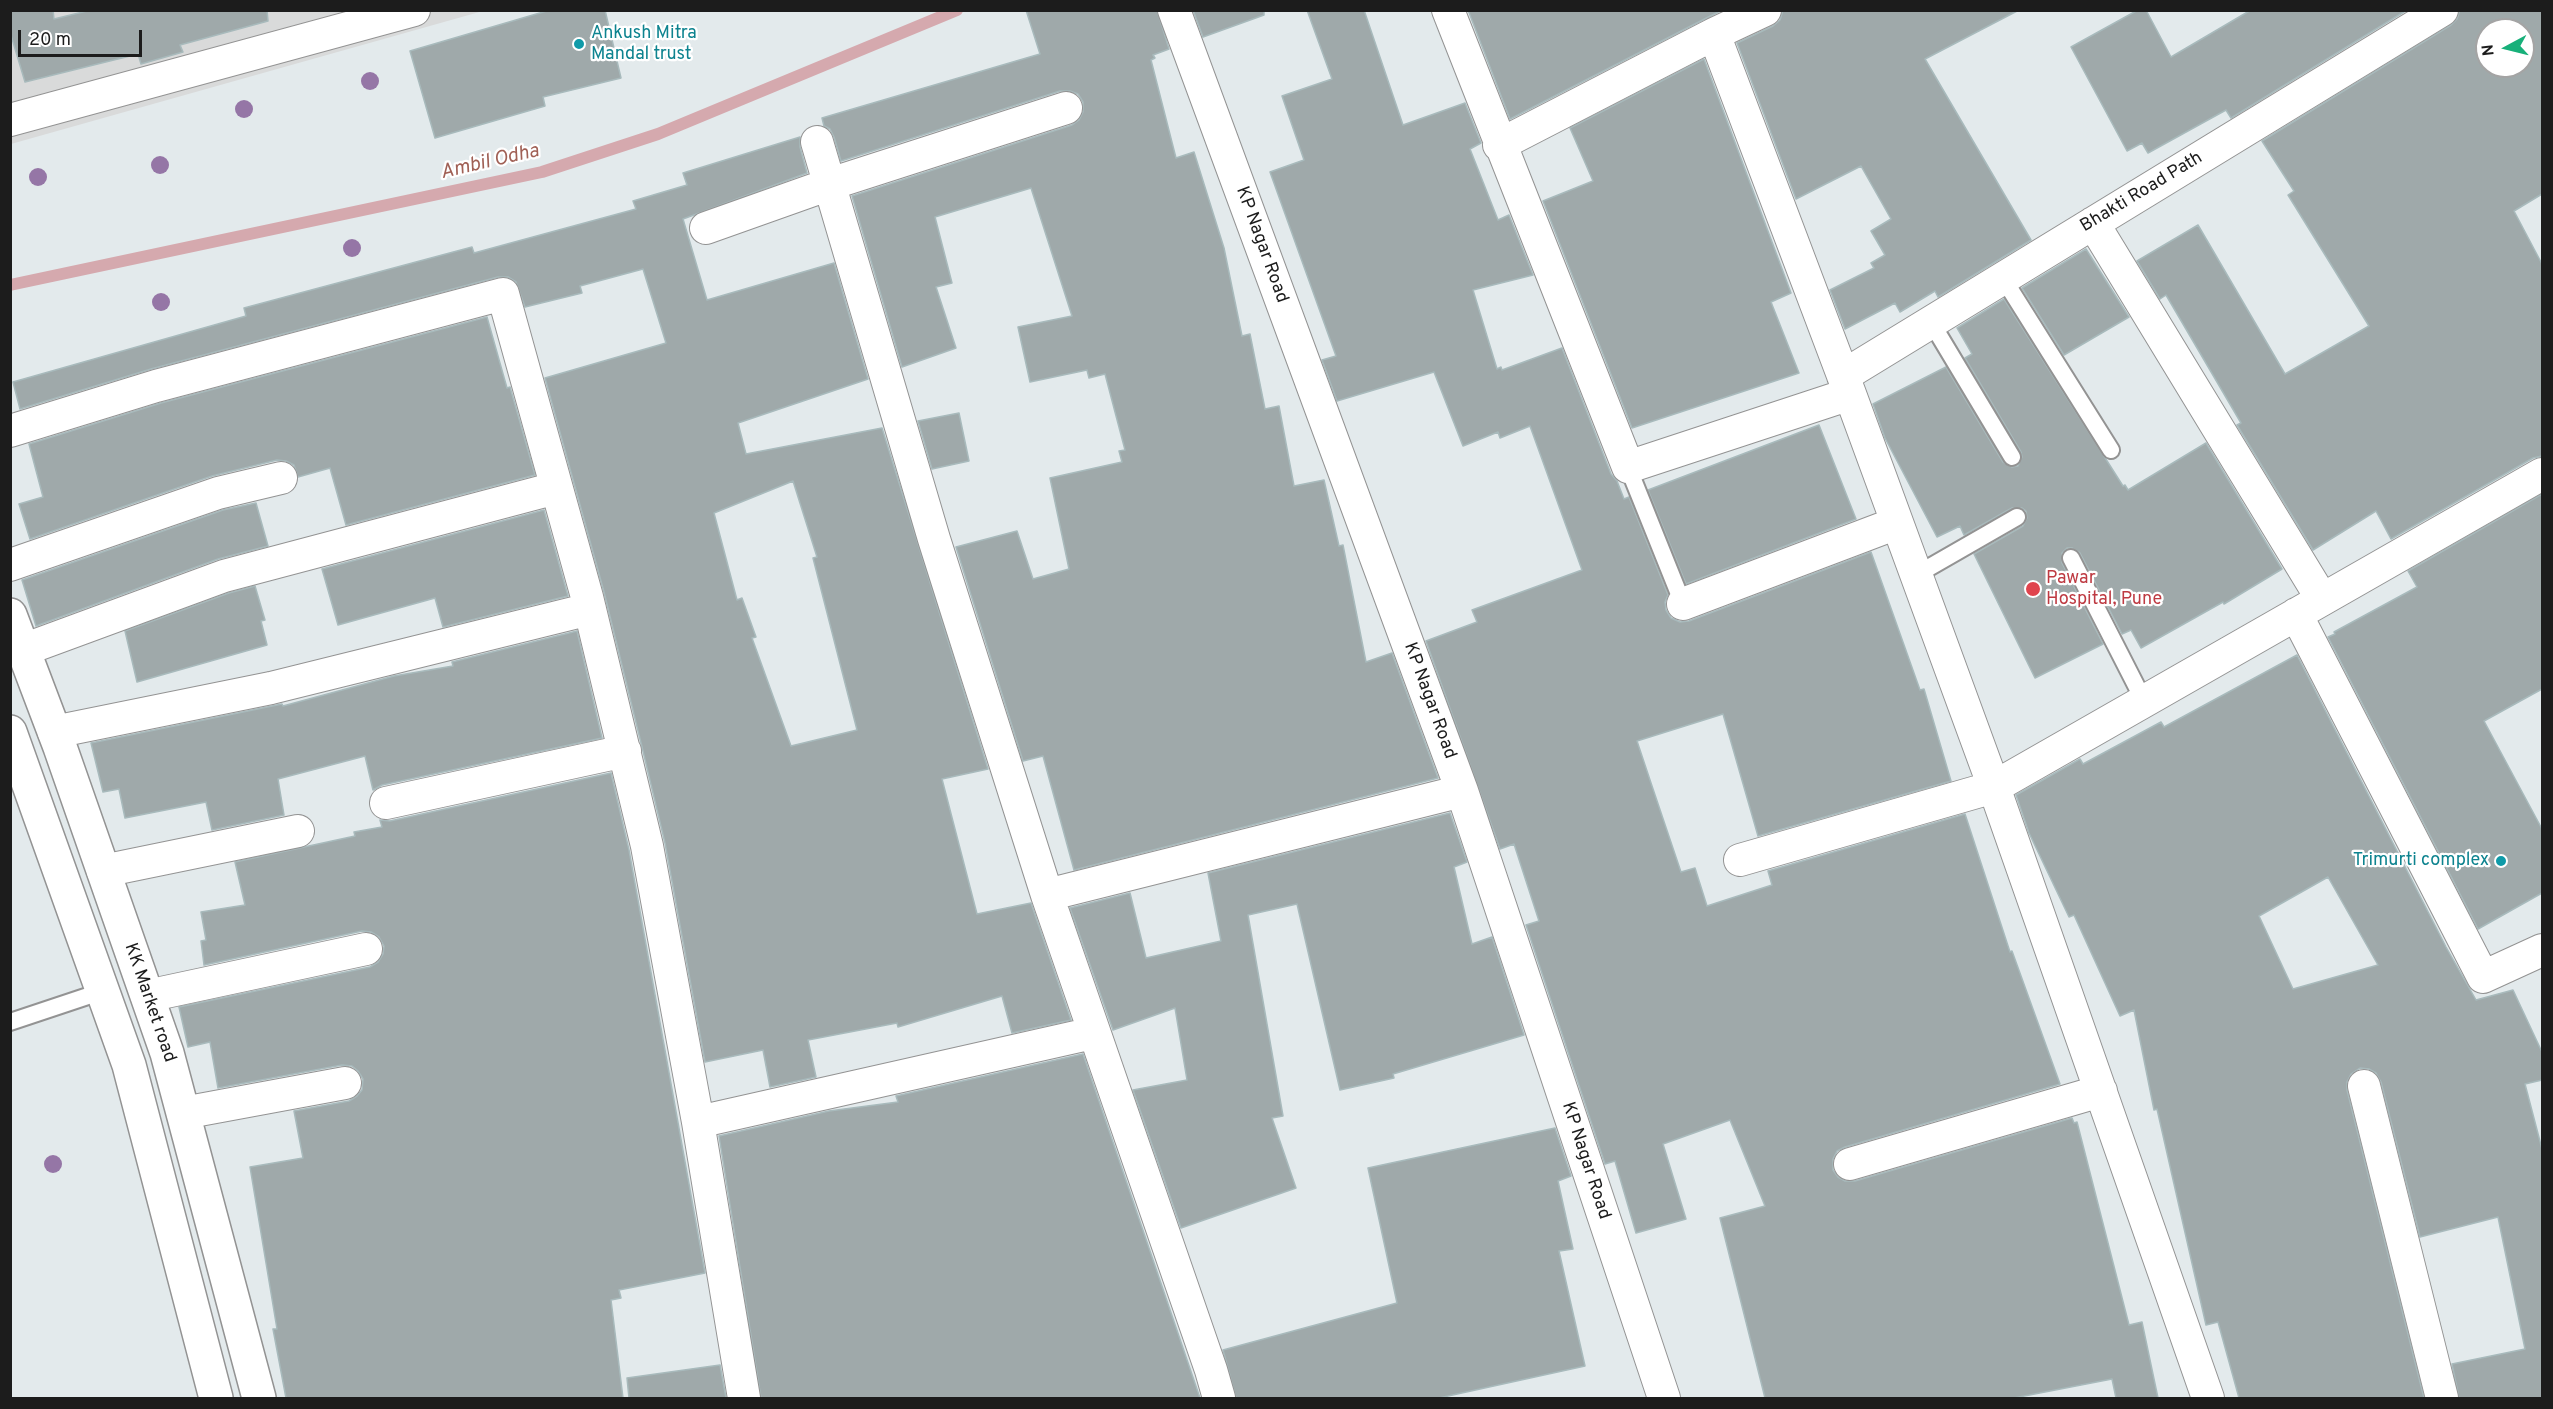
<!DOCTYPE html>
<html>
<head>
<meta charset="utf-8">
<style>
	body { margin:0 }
	#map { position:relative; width:2553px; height:1409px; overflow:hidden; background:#e3eaec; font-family:Overpass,sans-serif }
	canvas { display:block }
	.frame { position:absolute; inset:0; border:12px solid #1c1c1c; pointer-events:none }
	.north { position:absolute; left:2475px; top:18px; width:60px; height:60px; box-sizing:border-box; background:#fff; border:2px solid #a4a4a4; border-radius:50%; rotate:263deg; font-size:16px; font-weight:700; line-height:24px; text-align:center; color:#1c1c1c }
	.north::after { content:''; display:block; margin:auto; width:21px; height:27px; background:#18b07a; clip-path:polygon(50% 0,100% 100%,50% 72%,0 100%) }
	.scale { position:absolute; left:18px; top:30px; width:124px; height:27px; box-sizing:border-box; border:3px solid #1c1c1c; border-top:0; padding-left:8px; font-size:18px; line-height:21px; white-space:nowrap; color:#1c1c1c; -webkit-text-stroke:4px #fff; paint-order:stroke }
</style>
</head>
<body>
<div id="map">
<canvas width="2553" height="1409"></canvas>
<div class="frame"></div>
<div class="north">N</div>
<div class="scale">20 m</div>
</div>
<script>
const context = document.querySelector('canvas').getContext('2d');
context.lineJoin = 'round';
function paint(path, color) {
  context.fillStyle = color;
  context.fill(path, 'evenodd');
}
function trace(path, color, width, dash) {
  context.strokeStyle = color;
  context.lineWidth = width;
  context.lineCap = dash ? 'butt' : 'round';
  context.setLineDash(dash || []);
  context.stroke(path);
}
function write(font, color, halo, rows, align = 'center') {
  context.font = font + ' Overpass,sans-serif';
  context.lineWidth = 4.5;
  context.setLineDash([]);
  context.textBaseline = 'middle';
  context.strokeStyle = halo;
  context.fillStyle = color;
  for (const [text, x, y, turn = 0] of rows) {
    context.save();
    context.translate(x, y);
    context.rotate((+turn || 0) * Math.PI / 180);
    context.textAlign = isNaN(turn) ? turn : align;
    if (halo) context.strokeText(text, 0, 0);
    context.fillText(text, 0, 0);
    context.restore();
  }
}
const residential = new Path2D(`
	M 11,11 L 483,11 L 11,144 Z`);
const stream = new Path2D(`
	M 10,285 L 542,172 L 658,134 L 957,10`);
const building = new Path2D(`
	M 10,10 L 53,10 L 54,19 L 91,10 L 267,10 L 268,21 L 180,45 L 183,52 L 141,64 L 138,54 L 25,82 L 10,32 Z
	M 550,10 L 605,10 L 621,78 L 543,97 L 545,106 L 435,138 L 410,51 Z
	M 1026,10 L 1157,10 L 1169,49 L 1153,55 L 1155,58 L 1151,60 L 1176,158 L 1194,152 L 1224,248 L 1242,336 L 1250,334 L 1265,409 L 1279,406 L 1294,486 L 1324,480 L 1339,546 L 1343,545 L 1366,662 L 1392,653 L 1438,778 L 1074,870 L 1043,756 L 1023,761 L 956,547 L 1017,531 L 1033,579 L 1069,569 L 1050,478 L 1122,462 L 1119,451 L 1125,450 L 1105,374 L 1089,378 L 1087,370 L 1030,382 L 1018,327 L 1072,316 L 1031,188 L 935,217 L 952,283 L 936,287 L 956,348 L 902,367 L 852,196 L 1072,125 L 1079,120 L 1083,112 L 1083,102 L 1078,94 L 1070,91 L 1060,91 L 841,161 L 834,137 L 830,129 L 824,126 L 822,118 L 1040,54 Z
	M 1193,10 L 1264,10 L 1264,15 L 1203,37 Z
	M 1307,10 L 1364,10 L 1403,125 L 1465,103 L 1481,143 L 1470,149 L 1498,220 L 1509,215 L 1533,275 L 1473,290 L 1497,369 L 1501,367 L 1502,370 L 1562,348 L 1611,474 L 1617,481 L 1624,499 L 1629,497 L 1668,595 L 1665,602 L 1666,610 L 1671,618 L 1680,622 L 1689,621 L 1871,552 L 1920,690 L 1924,689 L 1951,781 L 1758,836 L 1723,714 L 1637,741 L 1651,783 L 1681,872 L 1695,868 L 1707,906 L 1772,885 L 1768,871 L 1965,814 L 2010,952 L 2012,951 L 2060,1084 L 1845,1147 L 1837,1151 L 1833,1159 L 1833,1170 L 1838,1177 L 1845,1181 L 1855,1181 L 2072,1118 L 2074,1123 L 2077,1122 L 2129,1325 L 2142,1322 L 2158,1398 L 2116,1398 L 2112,1379 L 2014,1398 L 1765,1398 L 1720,1218 L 1765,1206 L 1730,1120 L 1663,1144 L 1686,1219 L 1636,1233 L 1615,1161 L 1605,1164 L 1526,925 L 1539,921 L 1514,844 L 1500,849 L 1426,641 L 1477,622 L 1472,610 L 1582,570 L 1530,426 L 1500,438 L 1498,432 L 1463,446 L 1434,372 L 1337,401 L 1322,360 L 1336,356 L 1270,172 L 1304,160 L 1282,96 L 1332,79 Z
	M 1468,10 L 1722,10 L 1510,119 Z
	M 1783,10 L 2019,10 L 1925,59 L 2031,240 L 1938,297 L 1935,291 L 1900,312 L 1895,303 L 1845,329 L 1830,290 L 1874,268 L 1871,263 L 1885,255 L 1871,231 L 1891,219 L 1861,166 L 1796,199 L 1737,43 L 1773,26 L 1780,20 Z
	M 2138,10 L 2146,10 L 2171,57 L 2251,10 L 2407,10 L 2231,118 L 2226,110 L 2148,153 L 2142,143 L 2127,151 L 2071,47 Z
	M 2460,10 L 2542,10 L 2542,194 L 2514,211 L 2542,264 L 2542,456 L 2533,458 L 2391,539 L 2376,511 L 2313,550 L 2237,425 L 2241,423 L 2166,295 L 2160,299 L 2137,261 L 2198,225 L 2285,374 L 2369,326 L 2288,195 L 2294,191 L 2262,141 L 2451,25 L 2457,19 ZM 2487,30 L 2523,30 L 2523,66 L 2487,66 Z
	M 1704,59 L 1791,293 L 1771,302 L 1799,373 L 1632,428 L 1543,201 L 1593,181 L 1570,128 Z
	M 800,137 L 800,147 L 807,173 L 683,219 L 707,300 L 834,263 L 868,379 L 738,423 L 746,454 L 882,428 L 988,769 L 942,779 L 977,914 L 1031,903 L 1071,1020 L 1012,1033 L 1002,996 L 898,1027 L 897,1023 L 808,1040 L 816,1077 L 770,1087 L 763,1050 L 705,1062 L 665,843 L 642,747 L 604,592 L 545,378 L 666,343 L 643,269 L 580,286 L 582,293 L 525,307 L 516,282 L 508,277 L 498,277 L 151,369 L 20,409 L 13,382 L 246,316 L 244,308 L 472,247 L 474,253 L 636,209 L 633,201 L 687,185 L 683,173 ZM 793,481 L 817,557 L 813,558 L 857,730 L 791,746 L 752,638 L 756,637 L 742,598 L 737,600 L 714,513 Z
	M 2086,249 L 2129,317 L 2064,355 L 2022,288 Z
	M 2004,299 L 2123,486 L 2125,485 L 2128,490 L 2206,443 L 2282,569 L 2224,604 L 2223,602 L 2141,648 L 2131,630 L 2122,634 L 2080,553 L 2072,548 L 2067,548 L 2062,553 L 2062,563 L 2103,644 L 2035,678 L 1974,554 L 2023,526 L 2027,518 L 2026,511 L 2022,508 L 2012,508 L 1964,535 L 1960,526 L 1937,537 L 1885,438 L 1873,404 L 1946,367 L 2003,462 L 2012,467 L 2018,466 L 2022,457 L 2021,452 L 1965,358 L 1972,354 L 1957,328 Z
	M 487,317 L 507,388 L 510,387 L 535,475 L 346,525 L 330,468 L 298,477 L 294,465 L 286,461 L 277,460 L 212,476 L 30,539 L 19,504 L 43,497 L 29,444 L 161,403 Z
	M 959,413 L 969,461 L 932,469 L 918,421 Z
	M 1819,425 L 1856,519 L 1686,584 L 1648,490 Z
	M 2542,494 L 2542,689 L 2484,721 L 2542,829 L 2542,893 L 2478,929 L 2328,637 L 2335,634 L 2334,632 L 2417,587 L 2408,571 Z
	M 256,503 L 268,546 L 218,559 L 36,626 L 22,580 L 223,510 Z
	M 544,510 L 568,596 L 443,627 L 435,598 L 338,625 L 322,569 Z
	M 255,586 L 265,620 L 261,621 L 267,645 L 137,682 L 125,631 L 229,593 Z
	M 577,631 L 602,738 L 382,785 L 373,790 L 365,756 L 278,779 L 284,815 L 212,830 L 206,802 L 125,818 L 119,789 L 103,792 L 91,743 L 282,704 L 283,706 L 394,676 L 453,666 L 452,662 Z
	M 2297,655 L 2446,947 L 2476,1000 L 2513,990 L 2542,1052 L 2542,1080 L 2525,1084 L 2542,1149 L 2542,1398 L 2459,1398 L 2452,1364 L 2525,1349 L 2498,1217 L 2420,1237 L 2381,1082 L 2376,1073 L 2369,1069 L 2360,1068 L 2351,1074 L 2347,1082 L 2347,1090 L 2424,1398 L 2239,1398 L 2218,1322 L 2206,1325 L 2157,1109 L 2154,1110 L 2134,1010 L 2120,1016 L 2074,915 L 2069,917 L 2029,833 L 2016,795 L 2080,759 L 2083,764 L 2161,722 L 2164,727 ZM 2328,877 L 2378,965 L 2293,989 L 2259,916 Z
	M 611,773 L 629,850 L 705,1273 L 619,1290 L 621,1298 L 611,1300 L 623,1398 L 286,1398 L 273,1329 L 277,1329 L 250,1167 L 303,1158 L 294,1111 L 349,1101 L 357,1096 L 362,1090 L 363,1079 L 358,1071 L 352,1066 L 342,1065 L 218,1088 L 210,1042 L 188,1047 L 179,1007 L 370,967 L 378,962 L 383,954 L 384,946 L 379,937 L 371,932 L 362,931 L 204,965 L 201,941 L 206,940 L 201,912 L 245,905 L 235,862 L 355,836 L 354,832 L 382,827 L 380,820 L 390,821 Z
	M 1450,813 L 1467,862 L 1454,867 L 1472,944 L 1492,937 L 1524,1035 L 1393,1074 L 1394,1078 L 1340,1090 L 1297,904 L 1248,915 L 1283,1116 L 1272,1118 L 1296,1188 L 1181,1228 L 1133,1090 L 1187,1080 L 1175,1008 L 1113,1030 L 1070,908 L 1130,893 L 1146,958 L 1221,941 L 1208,873 Z
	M 1083,1054 L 1200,1398 L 761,1398 L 719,1136 L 829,1111 L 898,1102 L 896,1096 Z
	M 1555,1128 L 1571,1176 L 1558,1181 L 1573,1249 L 1559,1251 L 1585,1366 L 1439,1398 L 1236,1398 L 1223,1350 L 1397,1303 L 1368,1168 Z
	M 720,1365 L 726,1398 L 629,1398 L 627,1378 Z`);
const service = new Path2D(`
	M 2003,278 L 2111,450
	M 1931,322 L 2012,457
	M 1628,467 L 1683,604
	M 2071,558 L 2144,701
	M 1916,575 L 2017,517
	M 10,1022 L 103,991`);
const minor = new Path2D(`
	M 1174,10 L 1462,791 L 1664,1398
	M 1448,10 L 1628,467 L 1850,394
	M 1714,34 L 1850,394 L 1994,787 L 2208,1398
	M 10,120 L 414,10
	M 817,142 L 934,539 L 1047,895 L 1211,1370 L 1219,1398
	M 1499,145 L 1714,34 L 1765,10
	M 2093,223 L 2322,599
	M 706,228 L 830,184 L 1066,108
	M 1843,376 L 2442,10
	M 10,431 L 156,386 L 503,294 L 587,597 L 647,846 L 698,1122 L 744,1398
	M 10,565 L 218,493 L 281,478
	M 1683,604 L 1897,523
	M 2296,614 L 2483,977 L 2542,950
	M 23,650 L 224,576 L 556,488
	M 54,732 L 271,688 L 590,609
	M 386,803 L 625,751
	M 1740,860 L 1994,787 L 2542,474
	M 103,871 L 298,831
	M 1047,895 L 1462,791
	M 147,996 L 366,949
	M 2364,1086 L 2442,1398
	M 183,1113 L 345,1083
	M 698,1122 L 1093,1033
	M 1850,1164 L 2101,1091`);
const tertiary = new Path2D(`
	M 10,615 L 60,747 L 167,1053 L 259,1398
	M 10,732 L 129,1065 L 216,1398`);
const trees = [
	[370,81],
	[244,109],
	[160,165],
	[38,177],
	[352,248],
	[161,302],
	[53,1164]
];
const markers = [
	[579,44,6,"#0f9aa8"],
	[2033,589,8,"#e0444e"],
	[2501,861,6,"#0f9aa8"]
];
const cultureNames = [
	["Ankush Mitra",591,34],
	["Mandal trust",591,55],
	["Trimurti complex",2489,861,"right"]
];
const streetNames = [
	["Bhakti Road Path",2142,193,-31],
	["KP Nagar Road",1261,245,70],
	["KP Nagar Road",1429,701,70],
	["KK Market road",149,1003,71],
	["KP Nagar Road",1585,1161,72]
];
const healthNames = [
	["Pawar",2046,579],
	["Hospital, Pune",2046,600]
];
const waterNames = [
	["Ambil Odha",490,163,-13]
];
paint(residential, '#d9dada');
trace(stream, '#d5a9ae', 12);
paint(building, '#9fa9aa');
trace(building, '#a8babc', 1.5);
trace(service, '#939393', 20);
trace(minor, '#939393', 34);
trace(tertiary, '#939393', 36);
trace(service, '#fff', 16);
trace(minor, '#fff', 32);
trace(tertiary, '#fff', 33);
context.fillStyle = '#9576a6';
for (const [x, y] of trees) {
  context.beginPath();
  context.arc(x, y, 9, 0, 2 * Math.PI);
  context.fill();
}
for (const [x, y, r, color] of markers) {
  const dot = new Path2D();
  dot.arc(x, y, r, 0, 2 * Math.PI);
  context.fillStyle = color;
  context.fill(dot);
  trace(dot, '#fff', 2);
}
write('18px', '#0d838f', '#fff', cultureNames, 'left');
write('18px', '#1c1c1c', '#fff', streetNames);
write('18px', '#be3a42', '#fff', healthNames, 'left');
write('italic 20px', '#a06055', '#fff', waterNames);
</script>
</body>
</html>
